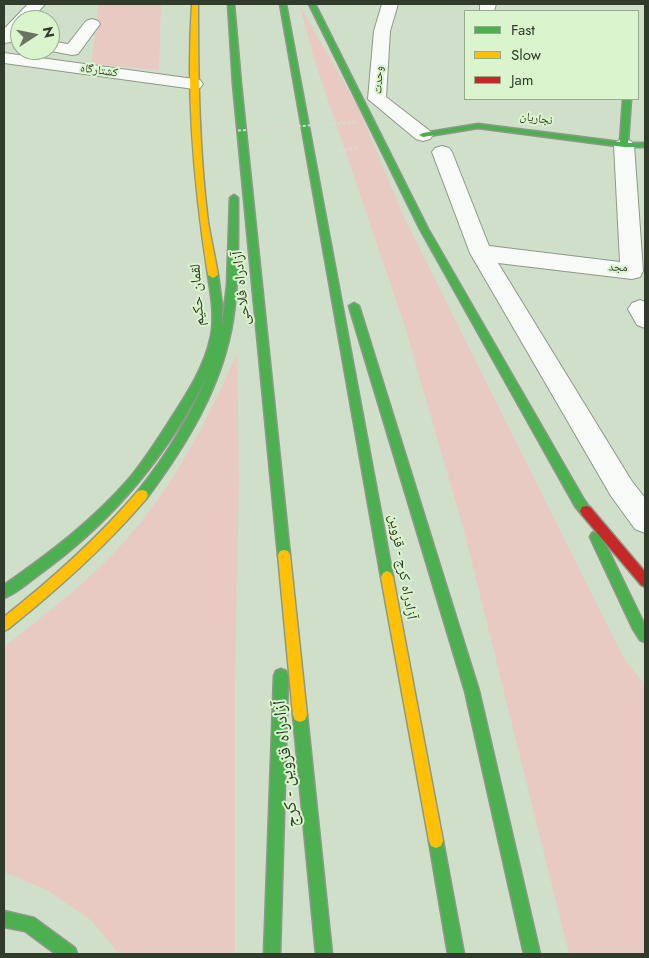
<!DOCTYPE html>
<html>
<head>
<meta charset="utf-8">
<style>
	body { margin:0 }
	#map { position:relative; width:649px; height:958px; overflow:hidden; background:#d0dfc9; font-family:Jost,sans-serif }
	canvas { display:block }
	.frame { position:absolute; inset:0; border:5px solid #313b2c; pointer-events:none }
	.legend { position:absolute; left:464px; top:10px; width:175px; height:90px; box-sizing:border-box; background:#daf5cd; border:1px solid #96ab8d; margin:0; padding:6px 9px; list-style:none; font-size:15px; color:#313b2c }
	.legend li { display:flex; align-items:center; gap:10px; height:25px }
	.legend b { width:25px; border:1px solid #96ab8d }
	.north { position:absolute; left:10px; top:10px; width:50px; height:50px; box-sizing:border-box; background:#daf5cd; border:1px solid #96ab8d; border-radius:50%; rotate:79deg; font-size:14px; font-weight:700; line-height:20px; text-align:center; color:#313b2c }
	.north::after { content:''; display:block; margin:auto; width:18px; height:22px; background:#697463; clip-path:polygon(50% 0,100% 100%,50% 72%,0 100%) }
</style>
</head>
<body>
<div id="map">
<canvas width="649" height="958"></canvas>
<div class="frame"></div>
<ul class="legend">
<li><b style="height:6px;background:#4caf50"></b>Fast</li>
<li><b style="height:6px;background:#ffc107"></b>Slow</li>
<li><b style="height:6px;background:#c62828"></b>Jam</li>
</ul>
<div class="north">N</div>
</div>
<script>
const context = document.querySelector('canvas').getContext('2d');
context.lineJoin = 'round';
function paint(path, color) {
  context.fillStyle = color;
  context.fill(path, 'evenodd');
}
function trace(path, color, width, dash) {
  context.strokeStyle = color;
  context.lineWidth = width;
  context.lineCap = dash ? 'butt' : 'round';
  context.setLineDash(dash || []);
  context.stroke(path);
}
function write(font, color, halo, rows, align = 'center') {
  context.font = font + ' Jost,"Noto Naskh Arabic",sans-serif';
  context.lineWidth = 4;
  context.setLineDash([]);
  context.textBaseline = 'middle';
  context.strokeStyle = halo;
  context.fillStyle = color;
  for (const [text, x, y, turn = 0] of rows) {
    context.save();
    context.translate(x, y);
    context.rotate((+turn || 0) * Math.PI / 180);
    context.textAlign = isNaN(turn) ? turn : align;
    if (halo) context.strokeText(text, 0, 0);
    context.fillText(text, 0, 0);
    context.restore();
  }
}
const green = new Path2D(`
	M 99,4 L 161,4 L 159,70 L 91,64 Z
	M 299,4 L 358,107 L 405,219 L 624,659 L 645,685 L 645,954 L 569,954 L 464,531 L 405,327 L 315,62 Z
	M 237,353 L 239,479 L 235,676 L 235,954 L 119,954 L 91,920 L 47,890 L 4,872 L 4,647 C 40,618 79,589 111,556 C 167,499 206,425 237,353 Z`);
const path = new Path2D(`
	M 334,151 L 358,148`);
const street = new Path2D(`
	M 28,4 L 45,4 L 31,20 L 20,20 L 20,32 L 11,42 L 4,43 L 4,29 Z
	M 382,4 L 398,4 L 390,31 L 386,97 L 430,131 L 433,135 L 430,139 L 423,141 L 416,139 L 368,99 L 374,31 Z
	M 480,4 L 496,4 L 494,11 L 480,11 Z
	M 92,19 L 98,21 L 100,24 L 78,54 L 72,55 L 46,50 L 50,50 L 50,41 L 68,44 L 86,21 Z
	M 4,53 L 194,79 L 200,80 L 203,84 L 200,88 L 194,89 L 4,63 Z
	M 624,139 L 631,141 L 634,145 L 643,271 L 640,277 L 632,279 L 498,263 L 631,480 L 645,498 L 645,533 L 635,529 L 611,496 L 470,253 L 432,152 L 435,148 L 442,146 L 449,148 L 452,152 L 489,246 L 620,262 L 614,145 L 617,141 Z
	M 640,300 L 645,302 L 645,328 L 637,325 L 628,309 L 632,303 Z`);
const fast = new Path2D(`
	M 228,4 L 234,4 L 241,84 L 290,555 L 288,559 L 284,560 L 280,559 L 278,555 L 233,84 Z
	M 280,4 L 286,4 L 393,577 L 391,581 L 387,583 L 383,581 L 381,577 Z
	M 309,4 L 315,4 L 428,229 L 583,498 L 592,511 L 590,515 L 586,516 L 582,515 L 575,506 L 420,229 Z
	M 623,99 L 631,99 L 628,143 L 645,143 L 645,147 L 624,147 L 478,128 L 423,137 L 419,135 L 423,133 L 478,124 L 620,142 Z
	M 234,195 L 238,198 C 238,238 239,279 233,319 C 223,385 186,446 146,499 L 142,500 L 138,499 L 136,495 L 138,491 C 166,456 191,416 208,374 C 170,452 114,519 45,570 C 32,579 18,593 4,598 L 4,585 C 49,554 92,521 128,480 C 145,460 158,439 172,417 C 188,392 205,366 211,336 C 215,316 211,295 208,275 L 213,272 L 218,275 L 222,305 L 222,328 L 227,285 L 230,198 Z
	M 354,303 L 359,306 L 479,691 L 540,954 L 524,954 L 465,691 L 349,306 Z
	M 596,532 L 600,533 L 645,626 L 645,642 L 640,640 L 633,629 L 590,537 L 592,533 Z
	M 281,669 L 286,671 L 288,676 L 280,954 L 264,954 L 274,676 L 276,671 Z
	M 300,708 L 305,710 L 307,715 L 332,954 L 316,954 L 293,715 L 295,710 Z
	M 436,834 L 441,836 L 443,841 L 464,954 L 448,954 L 429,841 L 431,836 Z
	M 4,911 L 34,918 L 75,948 L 77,954 L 56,954 L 25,931 L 4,927 Z`);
const slow = new Path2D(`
	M 192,4 L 198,4 C 198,77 199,150 208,222 C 211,240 215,257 218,275 L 213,278 L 208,275 C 194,186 186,94 192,4 Z
	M 142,490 L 146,491 L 148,495 L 146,499 C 105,547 58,589 8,629 L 4,631 L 4,617 C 52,579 98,538 138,491 Z
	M 284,550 L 288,551 L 290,555 L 307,715 L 305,720 L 300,722 L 295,720 L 293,715 L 278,555 L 280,551 Z
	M 387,571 L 391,573 L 393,577 L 443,841 L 441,846 L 436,848 L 431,846 L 429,841 L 381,577 L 383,573 Z`);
const jam = new Path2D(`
	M 586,506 L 590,507 L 645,572 L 645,587 L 641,585 L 582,515 L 580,511 L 582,507 Z`);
const pathBridge = new Path2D(`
	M 203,133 L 358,122`);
const farStreetnames = [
	["کشتارگاه",99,71,8],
	["وحدت",379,80,-87],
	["نجاریان",536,119,8],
	["مجد",618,268,2]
];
const streetNames = [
	["آزادراه فلاحی",242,288,-96],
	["لقمان حکیم",198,295,-94],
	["آزادراه کرج - قزوین",402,567,80]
];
const nearStreetnames = [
	["آزادراه قزوین - کرج",287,764,-96]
];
paint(green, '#e8cac2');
trace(street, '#8d9988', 2);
trace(fast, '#8d9988', 3);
trace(slow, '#8d9988', 3);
trace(jam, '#8d9988', 3);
trace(path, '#d7dcd4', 2, [3, 2]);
paint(street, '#f8faf7');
paint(fast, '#4caf50');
paint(slow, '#ffc107');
paint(jam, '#c62828');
trace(pathBridge, '#d7dcd4', 2, [3, 2]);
write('12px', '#313b2c', '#daf5cd', farStreetnames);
write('15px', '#313b2c', '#daf5cd', streetNames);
write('18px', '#313b2c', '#daf5cd', nearStreetnames);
</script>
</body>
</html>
